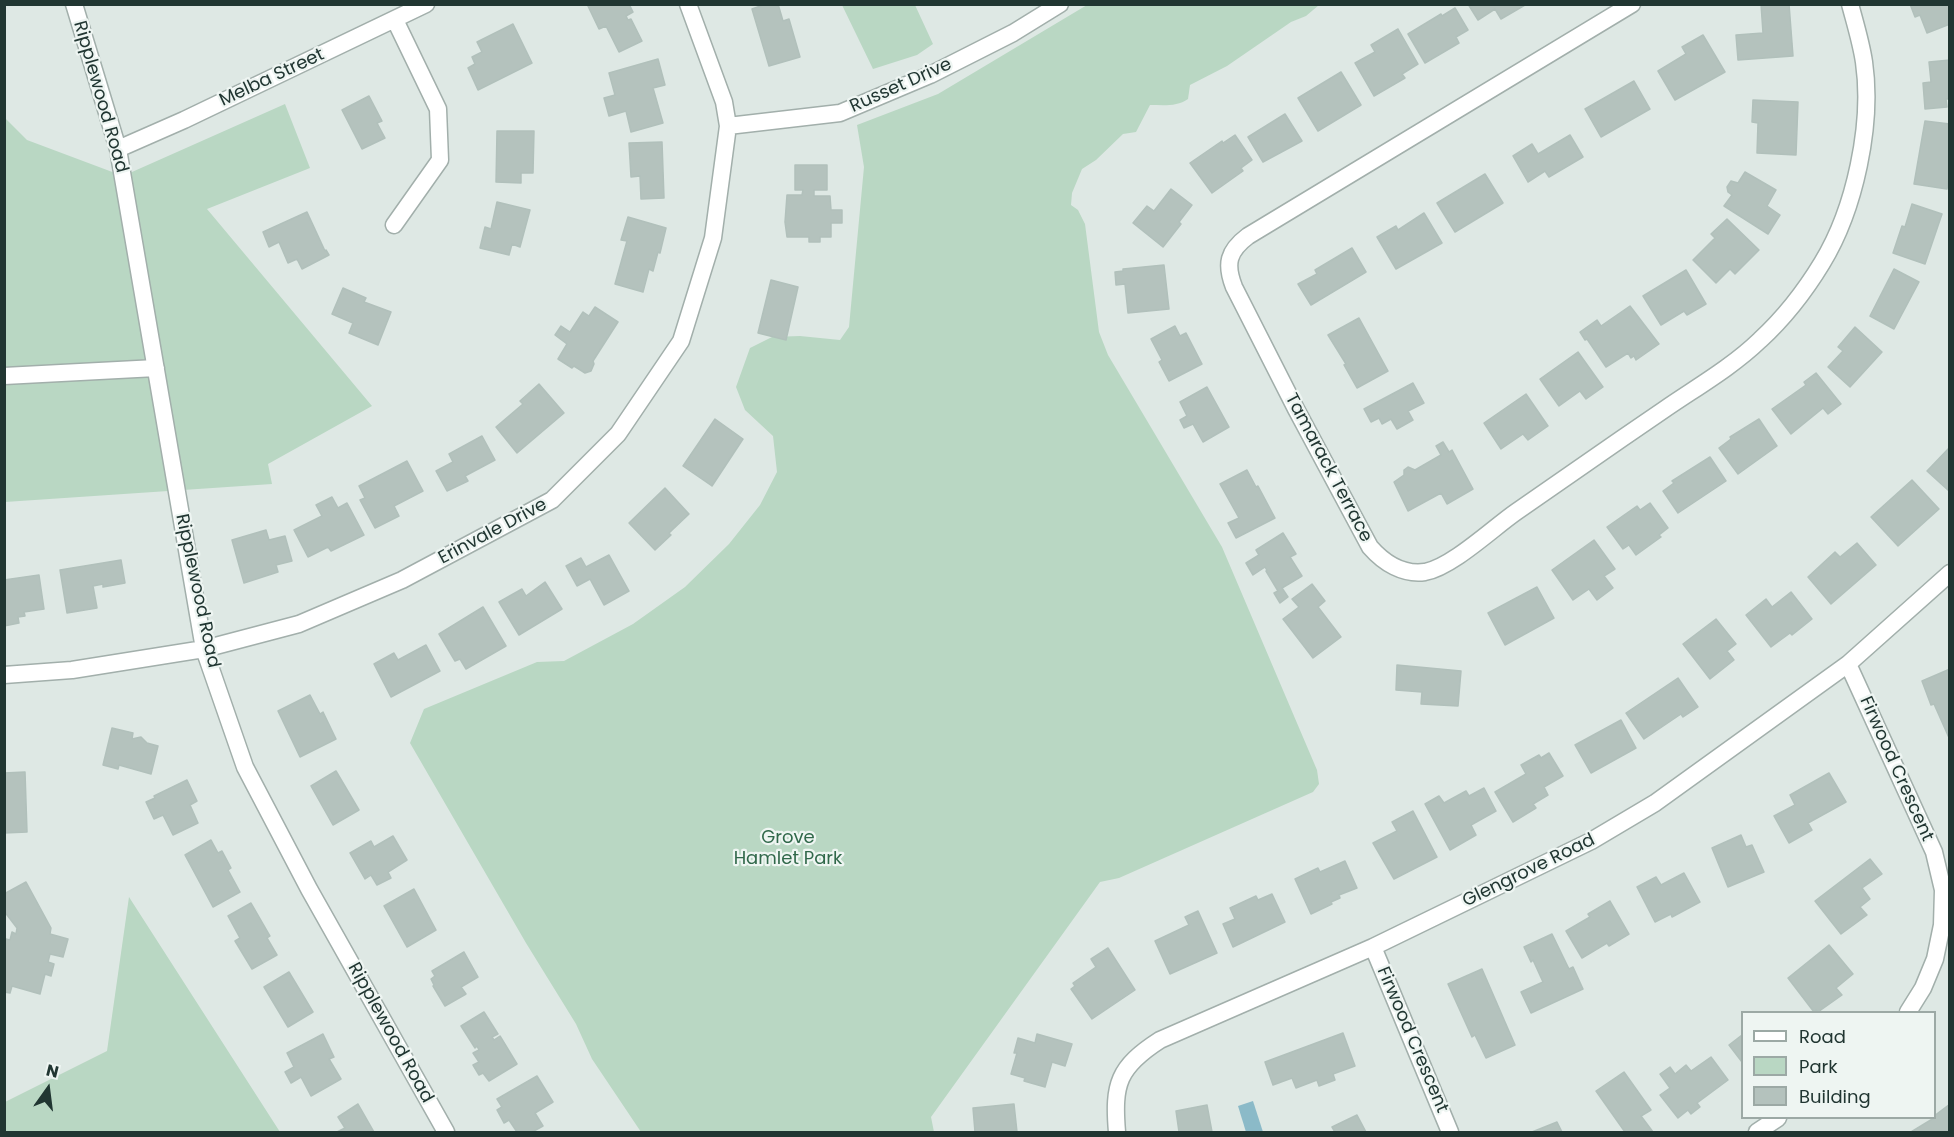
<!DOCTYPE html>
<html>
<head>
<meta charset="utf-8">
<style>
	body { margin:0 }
	#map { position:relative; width:1954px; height:1137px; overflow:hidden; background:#dee8e4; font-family:Poppins,sans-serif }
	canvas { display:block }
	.frame { position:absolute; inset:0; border:6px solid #213632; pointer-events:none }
	.legend { position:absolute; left:1741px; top:1011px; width:195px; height:108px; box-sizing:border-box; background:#eef5f2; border:2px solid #9ca9a5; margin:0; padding:8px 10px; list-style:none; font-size:18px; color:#213632 }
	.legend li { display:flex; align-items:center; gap:12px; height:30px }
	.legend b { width:30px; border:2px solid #9ca9a5 }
	.north { position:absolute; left:18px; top:1059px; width:60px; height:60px; -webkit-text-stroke:4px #eef5f2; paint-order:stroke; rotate:14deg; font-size:16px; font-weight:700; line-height:24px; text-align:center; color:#213632 }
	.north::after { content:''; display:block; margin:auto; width:21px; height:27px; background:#213632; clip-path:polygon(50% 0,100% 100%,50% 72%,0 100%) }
</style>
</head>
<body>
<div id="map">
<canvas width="1954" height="1137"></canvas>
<div class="frame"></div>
<ul class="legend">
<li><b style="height:8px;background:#fff"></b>Road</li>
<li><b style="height:16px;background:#b9d7c3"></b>Park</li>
<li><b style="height:16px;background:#b4c2bd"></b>Building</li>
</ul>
<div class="north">N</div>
</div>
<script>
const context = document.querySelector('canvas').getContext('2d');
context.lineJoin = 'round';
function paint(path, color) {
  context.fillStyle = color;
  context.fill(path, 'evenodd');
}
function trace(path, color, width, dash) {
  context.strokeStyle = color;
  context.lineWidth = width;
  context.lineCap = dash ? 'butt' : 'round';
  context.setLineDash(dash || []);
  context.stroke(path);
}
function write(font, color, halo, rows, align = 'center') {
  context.font = font + ' Poppins,sans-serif';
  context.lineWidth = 4.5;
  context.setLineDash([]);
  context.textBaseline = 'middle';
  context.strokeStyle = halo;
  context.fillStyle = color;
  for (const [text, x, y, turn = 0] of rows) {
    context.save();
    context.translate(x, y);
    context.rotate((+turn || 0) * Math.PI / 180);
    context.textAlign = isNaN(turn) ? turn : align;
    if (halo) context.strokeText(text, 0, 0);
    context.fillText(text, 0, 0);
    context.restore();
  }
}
const green = new Path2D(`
	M 842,5 L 915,5 L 933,44 L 917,55 L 873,69 Z
	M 1087,5 L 1319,5 L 1306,16 L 1291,22 L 1227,66 L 1190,85 L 1188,99 C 1177,107 1163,105 1150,105 L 1136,132 L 1123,134 L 1096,160 L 1082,169 L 1072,193 L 1071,205 L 1078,210 L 1085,224 L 1099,332 L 1108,355 L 1222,547 L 1317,770 L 1319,784 L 1313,792 L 1119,878 L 1100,882 L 931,1117 L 934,1132 L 641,1132 L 592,1059 L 576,1024 L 526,943 L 410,743 L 424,709 L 537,662 L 564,661 L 633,624 L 685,587 L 729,544 L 760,505 L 777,472 L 773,436 L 745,410 L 736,387 L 750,348 L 772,337 L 800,336 L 840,340 L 849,327 L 864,167 L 857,125 L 938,94 Z
	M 285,104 L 310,168 L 207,209 L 372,406 L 268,464 L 272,484 L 5,502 L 4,117 L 27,140 L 123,176 Z
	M 129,897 L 280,1132 L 5,1132 L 5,1102 L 107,1051 Z`);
const water = new Path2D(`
	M 1253,1101 L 1263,1132 L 1246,1132 L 1238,1106 Z`);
const building = new Path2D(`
	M 587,4 L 629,4 L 633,12 L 626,16 L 628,20 L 631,19 L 642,41 L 619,52 L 606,26 L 599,29 Z
	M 766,4 L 778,4 L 783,21 L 789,19 L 800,57 L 769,66 L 752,9 Z
	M 1468,4 L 1524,4 L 1525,5 L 1501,19 L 1495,9 L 1478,20 Z
	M 1761,4 L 1789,4 L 1793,56 L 1738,60 L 1736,35 L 1763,33 Z
	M 1910,4 L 1950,4 L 1950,24 L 1927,33 L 1920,15 L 1915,17 Z
	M 1455,8 L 1468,30 L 1456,37 L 1459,43 L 1425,63 L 1408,34 L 1441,14 L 1442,16 Z
	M 513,24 L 532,63 L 478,90 L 468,68 L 475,64 L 472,57 L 482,52 L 477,42 Z
	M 1398,29 L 1418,64 L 1402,74 L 1405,78 L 1374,96 L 1355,63 L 1375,52 L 1371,45 Z
	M 1703,35 L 1725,72 L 1675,100 L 1658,71 L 1686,54 L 1682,47 Z
	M 658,59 L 665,85 L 653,88 L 663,123 L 631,132 L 626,111 L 609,116 L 604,98 L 615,95 L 609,73 Z
	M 1950,60 L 1950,99 L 1946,99 L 1947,107 L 1925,109 L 1923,83 L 1931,82 L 1929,62 Z
	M 1341,72 L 1361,105 L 1318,131 L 1298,98 Z
	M 1634,81 L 1650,109 L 1601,137 L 1585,109 Z
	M 369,96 L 382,121 L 377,123 L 385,138 L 362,149 L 342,110 Z
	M 1753,100 L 1798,102 L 1796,155 L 1757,153 L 1758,123 L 1752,122 Z
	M 1285,114 L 1302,141 L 1263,162 L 1248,137 Z
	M 1925,121 L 1950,124 L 1950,173 L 1947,189 L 1914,184 Z
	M 497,131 L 534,131 L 533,173 L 521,173 L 521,183 L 496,182 Z
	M 1235,135 L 1252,160 L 1241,168 L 1243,171 L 1212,193 L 1190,163 L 1222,141 L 1223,143 Z
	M 1570,135 L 1583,157 L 1549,177 L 1545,171 L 1528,182 L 1513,156 L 1532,144 L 1538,154 Z
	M 662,142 L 664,198 L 641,199 L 640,176 L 631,177 L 629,143 Z
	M 795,165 L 827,165 L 827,190 L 814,190 L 814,196 L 830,196 L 831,210 L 842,210 L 842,223 L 831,223 L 831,237 L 820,237 L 820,242 L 809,242 L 809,237 L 787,237 L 785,222 L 787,195 L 802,195 L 803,190 L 795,190 Z
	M 1745,172 L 1776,190 L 1767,206 L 1780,215 L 1768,234 L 1724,206 L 1732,195 L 1728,192 L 1727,187 L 1731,181 L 1738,183 Z
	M 1485,174 L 1503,203 L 1455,232 L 1437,203 Z
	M 1171,189 L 1192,205 L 1179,222 L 1181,224 L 1163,247 L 1133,223 L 1147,206 L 1154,211 Z
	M 497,202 L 530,210 L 520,247 L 512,244 L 509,255 L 480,248 L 485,227 L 491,229 Z
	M 1912,204 L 1942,214 L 1925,264 L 1893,253 L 1902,226 L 1905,227 Z
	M 307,212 L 325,251 L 326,250 L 329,255 L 302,269 L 297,259 L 288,263 L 279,242 L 269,247 L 263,232 Z
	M 1424,213 L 1442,243 L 1396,269 L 1377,237 L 1396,226 L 1398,230 Z
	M 628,217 L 666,228 L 660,253 L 658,252 L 653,271 L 649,269 L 643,292 L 615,284 L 627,241 L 621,240 Z
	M 1727,219 L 1759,250 L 1735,274 L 1730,269 L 1716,283 L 1693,260 L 1715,238 L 1711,234 Z
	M 1352,248 L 1366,272 L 1311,305 L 1298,284 L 1317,274 L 1315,270 Z
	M 1164,265 L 1169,309 L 1128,313 L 1125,284 L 1116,285 L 1115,272 L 1123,271 L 1123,269 Z
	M 1894,269 L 1919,282 L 1894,329 L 1870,316 Z
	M 1686,270 L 1706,304 L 1687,315 L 1684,311 L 1661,325 L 1643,296 Z
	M 771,280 L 798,287 L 786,340 L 758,333 Z
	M 343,288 L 366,298 L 364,302 L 391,312 L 378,345 L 349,333 L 353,323 L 332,314 Z
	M 1630,306 L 1659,344 L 1636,360 L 1634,356 L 1631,358 L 1628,353 L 1606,367 L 1587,339 L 1585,340 L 1580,332 L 1597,320 L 1601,326 Z
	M 595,307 L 618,322 L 593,361 L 594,364 L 591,371 L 585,373 L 574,366 L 572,368 L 558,359 L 567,344 L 555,335 L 561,326 L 570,332 L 583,312 L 589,316 Z
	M 1359,318 L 1388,371 L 1357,388 L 1344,365 L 1346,364 L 1328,335 Z
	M 1175,326 L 1180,336 L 1186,333 L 1202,364 L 1169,381 L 1159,362 L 1162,360 L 1151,339 Z
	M 1855,327 L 1882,352 L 1850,387 L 1828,367 L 1843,351 L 1838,347 Z
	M 1578,352 L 1603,387 L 1586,399 L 1580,391 L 1559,406 L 1540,379 Z
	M 1816,373 L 1841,404 L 1828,414 L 1823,408 L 1791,434 L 1772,409 L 1806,385 L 1804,382 Z
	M 1413,383 L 1424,403 L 1408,411 L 1413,420 L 1397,429 L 1391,419 L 1382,424 L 1379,418 L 1371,422 L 1364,409 Z
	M 539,384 L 564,413 L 517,453 L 496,427 L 523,404 L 520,401 Z
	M 1207,387 L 1229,427 L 1203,442 L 1193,424 L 1184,428 L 1180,420 L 1187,416 L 1180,402 Z
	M 1526,394 L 1548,426 L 1528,440 L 1523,434 L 1501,449 L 1484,423 Z
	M 715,419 L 743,439 L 712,486 L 683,466 Z
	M 1759,419 L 1777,446 L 1738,474 L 1719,448 L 1731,439 L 1730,437 Z
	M 482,436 L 495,460 L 465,476 L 468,481 L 447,491 L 436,471 L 453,462 L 449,454 Z
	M 1443,442 L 1449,452 L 1452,450 L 1473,489 L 1447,504 L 1441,493 L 1408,511 L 1394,482 L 1404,475 L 1404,470 L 1408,467 L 1415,470 L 1441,455 L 1436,446 Z
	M 1950,447 L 1950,491 L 1949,491 L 1927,471 Z
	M 1710,457 L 1726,481 L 1678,513 L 1663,491 L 1674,483 L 1672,481 Z
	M 407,461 L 423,491 L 394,506 L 399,516 L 375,528 L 360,500 L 365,498 L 359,486 Z
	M 1247,470 L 1256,487 L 1258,486 L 1275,518 L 1236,538 L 1228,523 L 1239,518 L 1220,484 Z
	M 1912,480 L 1939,509 L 1898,546 L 1871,517 Z
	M 665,488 L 689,514 L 669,533 L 671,535 L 655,550 L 629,523 Z
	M 332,497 L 338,508 L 347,503 L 364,535 L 331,551 L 328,547 L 308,557 L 294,530 L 322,516 L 316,505 Z
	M 1650,503 L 1668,528 L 1659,535 L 1661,537 L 1636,555 L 1629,545 L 1623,549 L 1607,527 L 1637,506 L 1640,510 Z
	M 266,530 L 269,540 L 285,536 L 292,561 L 276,565 L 278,572 L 244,583 L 232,540 Z
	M 1283,533 L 1296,554 L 1290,557 L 1302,576 L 1282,588 L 1288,597 L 1280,603 L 1274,593 L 1278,591 L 1266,571 L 1267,570 L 1265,567 L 1253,575 L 1246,563 L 1259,555 L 1256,550 Z
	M 1594,540 L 1615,569 L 1604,576 L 1613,588 L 1597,600 L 1589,589 L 1573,600 L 1552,570 Z
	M 1857,543 L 1876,565 L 1831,604 L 1808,577 L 1835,552 L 1840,557 Z
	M 609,555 L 629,591 L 604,605 L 590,579 L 577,586 L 566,566 L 581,558 L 586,567 Z
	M 121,560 L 125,583 L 103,587 L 103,584 L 93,586 L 97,608 L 67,613 L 60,570 Z
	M 39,575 L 44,609 L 24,612 L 25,616 L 18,617 L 19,623 L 4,626 L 4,580 Z
	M 545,582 L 562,609 L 519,635 L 499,602 L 522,589 L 526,596 Z
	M 1312,584 L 1325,601 L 1318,607 L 1341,637 L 1313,658 L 1283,619 L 1299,607 L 1292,599 Z
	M 1537,587 L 1554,618 L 1505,645 L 1488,613 Z
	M 1791,592 L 1812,619 L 1792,635 L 1790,633 L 1771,647 L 1746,615 L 1766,599 L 1772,607 Z
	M 483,607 L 506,646 L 466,669 L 460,659 L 455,661 L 439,634 Z
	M 1716,619 L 1736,644 L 1727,651 L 1734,660 L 1710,679 L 1683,644 Z
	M 426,645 L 440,671 L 391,697 L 374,664 L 394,653 L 398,660 Z
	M 1397,665 L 1461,671 L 1458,706 L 1421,704 L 1422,692 L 1396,690 Z
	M 1950,669 L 1950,740 L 1934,704 L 1931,705 L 1922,681 Z
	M 1678,678 L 1698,707 L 1683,717 L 1681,714 L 1644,739 L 1626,713 Z
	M 310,695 L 320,714 L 323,712 L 336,739 L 300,757 L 278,711 Z
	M 1621,720 L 1636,748 L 1591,773 L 1575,745 Z
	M 112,728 L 133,733 L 132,739 L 141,737 L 147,743 L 158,746 L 151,774 L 119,765 L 118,769 L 103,765 Z
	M 1549,753 L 1563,776 L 1544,787 L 1548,795 L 1533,804 L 1536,808 L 1513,822 L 1495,792 L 1526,774 L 1521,765 L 1539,755 L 1541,758 Z
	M 336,771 L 359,810 L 333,825 L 311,786 Z
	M 25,772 L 27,832 L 4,833 L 4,773 Z
	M 1829,773 L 1846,802 L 1808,823 L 1812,830 L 1789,843 L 1774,816 L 1795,805 L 1790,795 Z
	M 187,780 L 197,801 L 190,805 L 198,823 L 173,835 L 163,815 L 154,819 L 146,802 L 155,798 L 154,796 Z
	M 1484,788 L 1496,811 L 1471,825 L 1476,835 L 1450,850 L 1425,804 L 1439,796 L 1444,803 L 1466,791 L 1469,796 Z
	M 1413,811 L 1437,857 L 1394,879 L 1373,843 L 1397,831 L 1392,822 Z
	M 1741,835 L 1746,847 L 1752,845 L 1764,872 L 1728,887 L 1712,848 Z
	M 393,836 L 407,860 L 388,872 L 391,878 L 377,885 L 371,875 L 365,879 L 350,853 L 371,841 L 374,847 Z
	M 211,840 L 218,853 L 222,851 L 231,868 L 228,870 L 240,892 L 213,907 L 185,855 Z
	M 1870,859 L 1882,874 L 1862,888 L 1870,899 L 1860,907 L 1867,915 L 1841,934 L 1815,901 Z
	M 1345,861 L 1357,888 L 1339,895 L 1340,898 L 1331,902 L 1332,904 L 1311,914 L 1295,879 L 1318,868 L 1320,872 Z
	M 1684,873 L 1700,902 L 1672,917 L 1671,914 L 1655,922 L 1637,887 L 1656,877 L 1661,885 Z
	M 26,882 L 51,928 L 50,934 L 68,939 L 63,957 L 50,954 L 48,962 L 54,964 L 51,976 L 45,974 L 40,994 L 12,986 L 10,993 L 4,992 L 4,944 L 6,939 L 10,940 L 12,932 L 16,934 L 17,928 L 4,911 L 4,894 Z
	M 414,889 L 436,930 L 407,947 L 384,906 Z
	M 1272,894 L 1285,922 L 1233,947 L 1223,924 L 1235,919 L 1230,908 L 1256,896 L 1258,900 Z
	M 1610,901 L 1629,934 L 1609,946 L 1607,943 L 1582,958 L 1566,931 L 1590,917 L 1588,914 Z
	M 251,903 L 270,936 L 267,938 L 277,955 L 252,969 L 235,941 L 240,938 L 228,916 Z
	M 1198,911 L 1217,953 L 1170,974 L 1155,941 L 1189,925 L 1185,917 Z
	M 1552,934 L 1569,969 L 1573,967 L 1583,989 L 1531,1013 L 1521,992 L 1543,982 L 1533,960 L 1531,962 L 1524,947 Z
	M 1829,945 L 1853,974 L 1836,988 L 1842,995 L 1818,1012 L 1816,1010 L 1814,1012 L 1788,978 Z
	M 1108,948 L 1135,990 L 1092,1019 L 1071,989 L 1075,986 L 1073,983 L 1096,967 L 1091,959 Z
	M 464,952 L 478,977 L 461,987 L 466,994 L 445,1006 L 433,986 L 434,985 L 431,979 L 435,976 L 432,971 Z
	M 1482,969 L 1515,1045 L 1486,1058 L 1475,1035 L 1472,1037 L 1448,984 Z
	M 289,972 L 313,1012 L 288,1027 L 264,987 Z
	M 484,1012 L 498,1034 L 492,1037 L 494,1040 L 500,1036 L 517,1064 L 489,1081 L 483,1073 L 479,1075 L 473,1065 L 479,1062 L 473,1053 L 479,1050 L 477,1046 L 475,1048 L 461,1026 Z
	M 1343,1033 L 1355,1066 L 1333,1074 L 1335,1080 L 1319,1086 L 1317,1080 L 1296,1088 L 1292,1078 L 1273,1085 L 1265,1062 Z
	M 323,1034 L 334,1057 L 329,1059 L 341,1079 L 311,1096 L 301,1077 L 291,1083 L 285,1072 L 294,1067 L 287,1053 Z
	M 1037,1034 L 1072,1044 L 1065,1066 L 1052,1062 L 1045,1087 L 1024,1081 L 1025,1078 L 1011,1074 L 1017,1053 L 1014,1053 L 1018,1038 L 1035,1043 Z
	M 1742,1035 L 1742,1062 L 1729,1045 Z
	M 1711,1057 L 1728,1080 L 1697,1103 L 1700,1107 L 1691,1114 L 1688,1110 L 1678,1118 L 1660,1095 L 1670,1088 L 1660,1074 L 1670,1067 L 1675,1074 L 1686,1065 L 1691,1071 Z
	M 1624,1072 L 1651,1110 L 1641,1116 L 1653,1132 L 1625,1132 L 1596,1091 Z
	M 537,1076 L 553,1102 L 535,1113 L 543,1126 L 532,1132 L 517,1132 L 509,1120 L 504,1123 L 497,1110 L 502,1107 L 497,1099 Z
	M 358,1104 L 374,1132 L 337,1132 L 345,1128 L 338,1117 Z
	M 1014,1104 L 1017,1132 L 975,1132 L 973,1108 Z
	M 1950,1104 L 1950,1132 L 1911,1132 L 1934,1118 L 1934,1116 Z
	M 1207,1105 L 1212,1132 L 1179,1132 L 1176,1111 Z
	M 1357,1115 L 1366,1132 L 1335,1132 L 1332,1127 Z
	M 1557,1122 L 1562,1132 L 1532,1132 Z`);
const street = new Path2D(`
	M 74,4 L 118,149 L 204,649 L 245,767 L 309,889 L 446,1132
	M 1632,4 L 1248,236 C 1228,251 1225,264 1234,287 L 1296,409 L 1370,547 C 1384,563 1403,575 1425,572 C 1452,567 1493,528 1516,512 C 1565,478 1615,443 1665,409 C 1697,387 1732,367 1760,340 C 1785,317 1805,291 1822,263 C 1855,209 1873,124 1864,62 C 1861,42 1855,23 1850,4
	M 728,126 L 840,113 L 930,75 L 1013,33 L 1060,4
	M 118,149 L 184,120 L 426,4
	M 394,225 L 440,160 L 438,109 L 395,20
	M 4,376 L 156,368
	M 1848,664 L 1934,852 L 1943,890 L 1942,925 L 1935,959 L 1923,988 L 1908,1012
	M 4,675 L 72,670 L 204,649 L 299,624 L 402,580 L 552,500 L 618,434 L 681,341 L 713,238 L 728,126 L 724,102 L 688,4
	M 1373,947 L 1450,1132
	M 1117,1132 C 1113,1084 1118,1067 1160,1040 L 1373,947 L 1591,841 L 1655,803 L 1848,664 L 1950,573
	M 1757,1132 L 1778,1118`);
const streetNames = [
	["Melba Street",272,78,-25],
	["Russet Drive",901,86,-24],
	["Ripplewood Road",100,97,74],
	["Tamarack Terrace",1328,468,62],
	["Erinvale Drive",493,532,-28],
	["Ripplewood Road",197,591,78],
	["Firwood Crescent",1896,769,66],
	["Glengrove Road",1529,871,-26],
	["Ripplewood Road",390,1033,61],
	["Firwood Crescent",1412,1040,67]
];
const parkNames = [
	["Grove",788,838],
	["Hamlet Park",788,859]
];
paint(green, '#b9d7c3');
paint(water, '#8bbac8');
paint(building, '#b4c2bd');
trace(building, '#b1c0bb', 1.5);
trace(street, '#a2afab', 19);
trace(street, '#fff', 16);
write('18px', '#213632', '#eef5f2', streetNames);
write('18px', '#30684a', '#eef5f2', parkNames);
</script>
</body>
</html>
